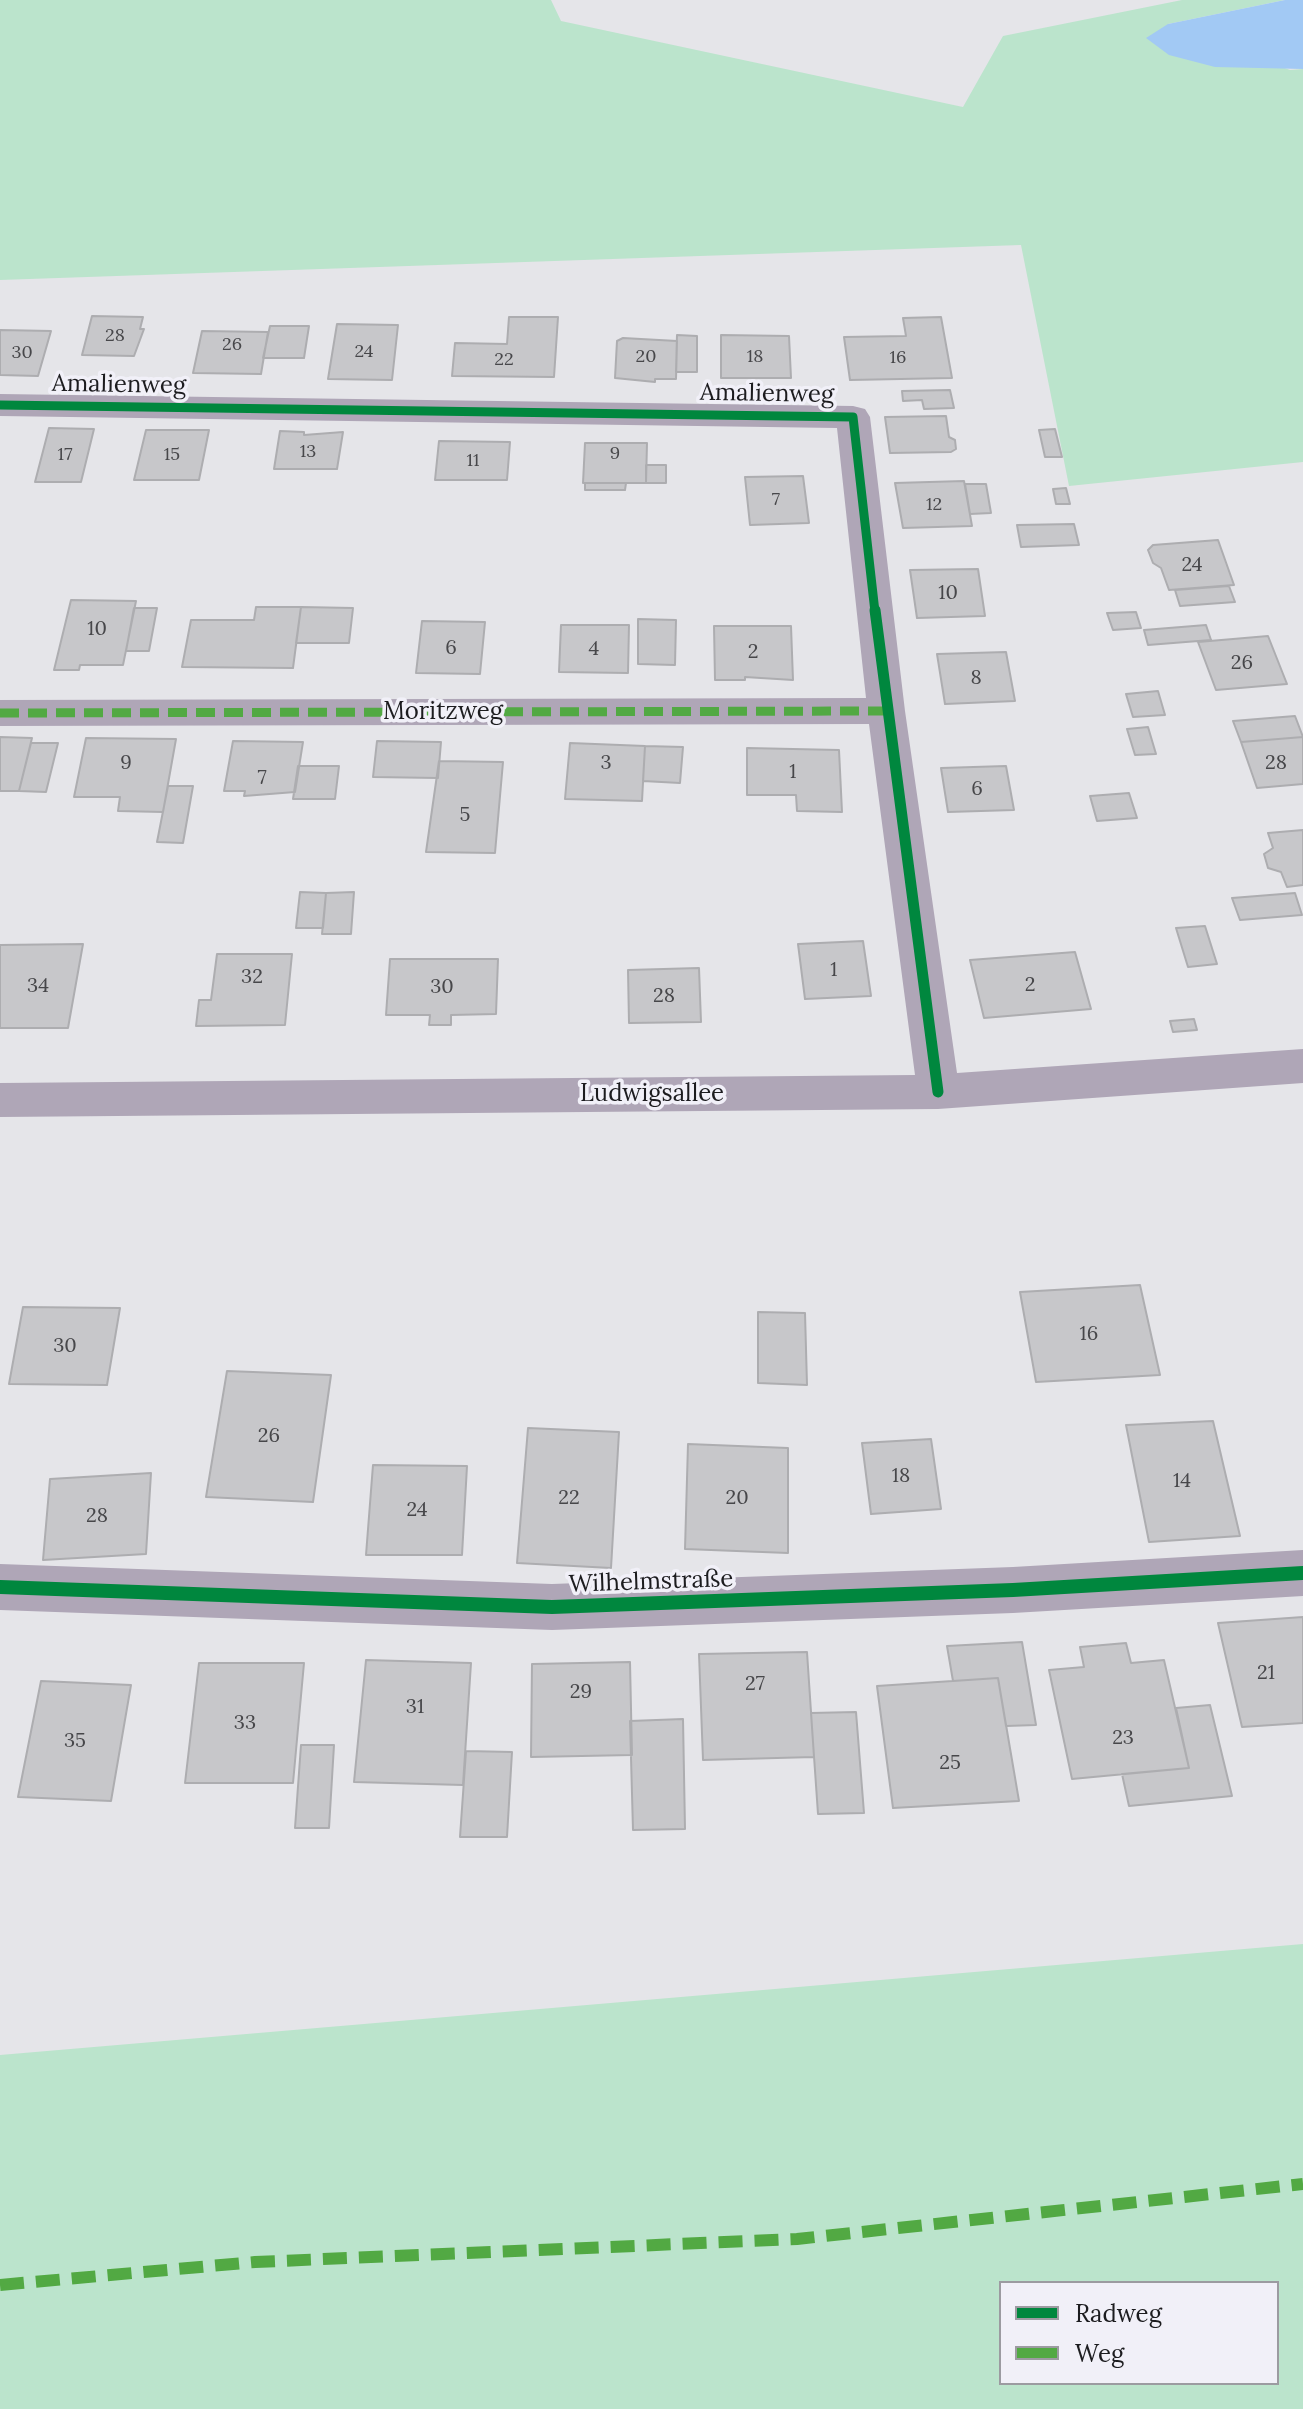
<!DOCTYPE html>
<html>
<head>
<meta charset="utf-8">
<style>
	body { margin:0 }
	#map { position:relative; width:1303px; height:2409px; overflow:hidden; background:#e5e5e9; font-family:Lora,serif }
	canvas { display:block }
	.legend { position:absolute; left:999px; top:2281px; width:280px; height:104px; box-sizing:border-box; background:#f1f0f8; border:2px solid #9c9ba1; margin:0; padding:10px 14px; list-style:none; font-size:24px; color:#1c1c1f }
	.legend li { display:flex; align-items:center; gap:16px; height:40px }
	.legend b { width:40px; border:2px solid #9c9ba1 }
</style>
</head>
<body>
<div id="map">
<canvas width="1303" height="2409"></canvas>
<ul class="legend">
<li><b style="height:10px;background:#00873e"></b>Radweg</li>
<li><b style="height:10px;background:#52a943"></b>Weg</li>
</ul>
</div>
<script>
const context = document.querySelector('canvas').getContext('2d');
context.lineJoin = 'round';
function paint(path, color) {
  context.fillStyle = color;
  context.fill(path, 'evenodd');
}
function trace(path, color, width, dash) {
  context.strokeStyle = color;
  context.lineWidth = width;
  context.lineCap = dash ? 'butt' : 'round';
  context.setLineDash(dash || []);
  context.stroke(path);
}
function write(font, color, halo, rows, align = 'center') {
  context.font = font + ' Lora,serif';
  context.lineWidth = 7;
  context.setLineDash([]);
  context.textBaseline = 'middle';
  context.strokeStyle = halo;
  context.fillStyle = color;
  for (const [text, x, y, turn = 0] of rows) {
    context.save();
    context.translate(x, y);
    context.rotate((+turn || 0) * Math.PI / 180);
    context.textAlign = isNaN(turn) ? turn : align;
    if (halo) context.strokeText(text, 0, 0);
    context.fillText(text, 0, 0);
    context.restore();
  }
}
const green = new Path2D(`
	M 0,0 L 551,0 L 561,21 L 963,107 L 1003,36 L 1182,0 L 1285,0 L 1168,24 L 1290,70 L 1303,69 L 1303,462 L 1069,486 L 1021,245 L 0,280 Z
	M 1303,1944 L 1303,2409 L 0,2409 L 0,2055 ZM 1001,2283 L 1277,2283 L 1277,2383 L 1001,2383 Z`);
const water = new Path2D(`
	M 1285,0 L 1303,0 L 1303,69 L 1215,67 L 1169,55 L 1146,38 L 1168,24 Z`);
const building = new Path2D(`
	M 92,316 L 143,317 L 140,329 L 144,329 L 134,356 L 82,355 Z
	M 509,317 L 558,317 L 554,377 L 452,376 L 455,343 L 507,344 Z
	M 941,317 L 952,378 L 850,380 L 844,337 L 906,336 L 903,318 Z
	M 337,324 L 398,325 L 392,380 L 328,379 Z
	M 270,326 L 309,326 L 304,358 L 263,358 Z
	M 0,330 L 51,331 L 38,376 L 0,375 Z
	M 202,331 L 268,332 L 261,374 L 193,373 Z
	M 677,335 L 697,336 L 697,372 L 676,372 Z
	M 721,335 L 789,336 L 791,378 L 721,378 Z
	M 623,338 L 677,341 L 676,379 L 655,379 L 655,382 L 615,378 L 617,341 Z
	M 950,390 L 954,408 L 924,409 L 922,400 L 903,401 L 902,391 Z
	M 946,416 L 949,437 L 955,440 L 956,449 L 951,452 L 890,453 L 885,417 Z
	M 49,428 L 94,429 L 81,482 L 35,482 Z
	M 1055,429 L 1062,457 L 1045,457 L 1039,430 Z
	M 146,430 L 209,430 L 199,480 L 134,480 Z
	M 280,431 L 304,432 L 304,435 L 343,432 L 337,469 L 274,469 Z
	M 439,441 L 510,442 L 507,480 L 435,480 Z
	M 585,443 L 647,443 L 646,483 L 583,483 Z
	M 646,465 L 666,465 L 666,483 L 646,483 Z
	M 803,476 L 809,523 L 750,525 L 745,477 Z
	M 964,481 L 972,526 L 903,528 L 895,483 Z
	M 585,483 L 626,483 L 625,490 L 585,490 Z
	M 965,484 L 986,484 L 991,513 L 970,514 Z
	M 1066,488 L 1070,504 L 1056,504 L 1053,489 Z
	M 1074,524 L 1079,545 L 1021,547 L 1017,525 Z
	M 1218,540 L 1234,585 L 1169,590 L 1161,568 L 1153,563 L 1148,550 L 1153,545 Z
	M 978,569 L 985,616 L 917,618 L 910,570 Z
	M 1229,586 L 1235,602 L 1180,606 L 1175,590 Z
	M 71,600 L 136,601 L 123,665 L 80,665 L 79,670 L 54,670 Z
	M 256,607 L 301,607 L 293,668 L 182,667 L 191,620 L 254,620 Z
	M 301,607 L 353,608 L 349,643 L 296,643 Z
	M 134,608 L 157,608 L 149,651 L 126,651 Z
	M 1136,612 L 1141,628 L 1113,630 L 1107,613 Z
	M 638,619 L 676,620 L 675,665 L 638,664 Z
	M 422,621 L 485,622 L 480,674 L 416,673 Z
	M 561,625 L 629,625 L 628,673 L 559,672 Z
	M 1206,625 L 1211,640 L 1148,645 L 1144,630 Z
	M 714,626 L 791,626 L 793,680 L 745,677 L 745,680 L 715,680 Z
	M 1268,636 L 1287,684 L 1216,690 L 1198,642 Z
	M 1006,652 L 1015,701 L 945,704 L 937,654 Z
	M 1158,691 L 1165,715 L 1133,717 L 1126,694 Z
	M 1295,716 L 1303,737 L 1241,742 L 1233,721 Z
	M 1148,727 L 1156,754 L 1135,755 L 1127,729 Z
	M 0,737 L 32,738 L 19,791 L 0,791 Z
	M 1303,737 L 1303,784 L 1257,788 L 1241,742 Z
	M 86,738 L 176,739 L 163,812 L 118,811 L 120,797 L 74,797 Z
	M 233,741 L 303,742 L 295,792 L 244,796 L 245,791 L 224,791 Z
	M 377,741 L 441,742 L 438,778 L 373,777 Z
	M 31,743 L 58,743 L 46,792 L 19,791 Z
	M 570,743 L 645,746 L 642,801 L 565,799 Z
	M 645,746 L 683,747 L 680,783 L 643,781 Z
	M 747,748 L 839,750 L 842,812 L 797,811 L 796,795 L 747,795 Z
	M 439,761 L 503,762 L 495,853 L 426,852 Z
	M 298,766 L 339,766 L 335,799 L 293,799 Z
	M 1006,766 L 1014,810 L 948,812 L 941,768 Z
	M 168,786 L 193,786 L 183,843 L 157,842 Z
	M 1129,793 L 1137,818 L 1097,821 L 1090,796 Z
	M 1303,830 L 1303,885 L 1287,887 L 1281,872 L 1268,868 L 1264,854 L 1273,848 L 1268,833 Z
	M 300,892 L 326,893 L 323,928 L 296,928 Z
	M 354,892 L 351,934 L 322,934 L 326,893 Z
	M 1295,893 L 1302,915 L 1240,920 L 1232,898 Z
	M 1205,926 L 1217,964 L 1188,967 L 1176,928 Z
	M 863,941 L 871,996 L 805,999 L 798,944 Z
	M 83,944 L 68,1028 L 0,1028 L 0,945 Z
	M 1075,952 L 1091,1009 L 984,1018 L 970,960 Z
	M 217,954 L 292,954 L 285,1025 L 196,1026 L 199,1000 L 211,1000 Z
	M 390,959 L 498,959 L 496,1014 L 451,1015 L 451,1025 L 429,1025 L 430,1015 L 386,1015 Z
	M 699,968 L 701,1022 L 629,1023 L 628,970 Z
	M 1194,1019 L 1197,1030 L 1173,1032 L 1170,1021 Z
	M 1140,1285 L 1160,1375 L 1036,1382 L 1020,1292 Z
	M 23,1307 L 120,1308 L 107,1385 L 9,1384 Z
	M 758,1312 L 805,1313 L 807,1385 L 758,1383 Z
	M 227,1371 L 331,1375 L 313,1502 L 206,1497 Z
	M 1213,1421 L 1240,1536 L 1149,1542 L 1126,1425 Z
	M 528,1428 L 619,1432 L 611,1568 L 517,1563 Z
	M 931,1439 L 941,1509 L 871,1514 L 862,1443 Z
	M 688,1444 L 788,1448 L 788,1553 L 685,1549 Z
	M 373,1465 L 467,1466 L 462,1555 L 366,1555 Z
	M 151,1473 L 146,1554 L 43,1560 L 50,1479 Z
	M 1303,1617 L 1303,1723 L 1242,1727 L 1218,1623 Z
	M 1022,1642 L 1036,1725 L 1006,1726 L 998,1678 L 953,1681 L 947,1646 Z
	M 1126,1643 L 1131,1663 L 1164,1660 L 1189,1768 L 1072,1779 L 1049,1670 L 1084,1667 L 1080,1647 Z
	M 807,1652 L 814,1757 L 703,1760 L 699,1654 Z
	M 366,1660 L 471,1663 L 463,1785 L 354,1782 Z
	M 630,1662 L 632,1755 L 531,1757 L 532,1664 Z
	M 199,1663 L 304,1663 L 293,1783 L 185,1783 Z
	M 998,1678 L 1019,1801 L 893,1808 L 877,1686 Z
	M 41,1681 L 131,1685 L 111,1801 L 18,1797 Z
	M 1210,1705 L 1232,1796 L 1129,1806 L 1122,1774 L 1189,1768 L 1176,1708 Z
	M 856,1712 L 864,1813 L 818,1814 L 811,1713 Z
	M 683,1719 L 685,1829 L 633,1830 L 630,1721 Z
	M 301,1745 L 334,1745 L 329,1828 L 295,1828 Z
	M 466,1751 L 512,1752 L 507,1837 L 460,1837 Z`);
const street = new Path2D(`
	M 0,394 L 853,406 L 865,409 L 870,417 L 905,711 L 957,1073 L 1303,1049 L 1303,1083 L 938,1109 L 0,1117 L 0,1083 L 915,1075 L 869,724 L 0,726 L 0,700 L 866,698 L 837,428 L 0,416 Z
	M 1303,1550 L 1303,1596 L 1013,1613 L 552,1630 L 0,1610 L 0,1564 L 552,1584 L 1013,1567 Z`);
const quietFar1 = new Path2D(`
	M 0,713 L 886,711`);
const quiet = new Path2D(`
	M 0,2285 L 255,2262 L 797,2239 L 1303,2184`);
const cyclewayFar2 = new Path2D(`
	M 0,405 L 853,417 L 875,612`);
const cyclewayFar1 = new Path2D(`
	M 875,610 L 938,1092`);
const cycleway = new Path2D(`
	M 0,1587 L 552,1607 L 1013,1590 L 1303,1573`);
const farNumbernames = [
	["28",115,336],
	["26",232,345],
	["24",364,352],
	["30",22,353],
	["20",646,357],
	["18",755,357],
	["16",898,358],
	["22",504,360],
	["13",308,452],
	["9",615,454],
	["17",65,455],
	["15",172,455],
	["11",473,461],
	["7",776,500],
	["12",934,505]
];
const numberNames = [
	["24",1192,565],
	["10",948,593],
	["10",97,629],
	["6",451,648],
	["4",594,649],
	["2",753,652],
	["26",1242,663],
	["8",976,678],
	["9",126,763],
	["3",606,763],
	["28",1276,763],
	["1",793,772],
	["7",262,778],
	["6",977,789],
	["5",465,815],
	["1",834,970],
	["32",252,977],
	["2",1030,985],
	["34",38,986],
	["30",442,987],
	["28",664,996],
	["16",1089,1334],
	["30",65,1346],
	["26",269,1436],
	["18",901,1476],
	["14",1182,1481],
	["22",569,1498],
	["20",737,1498],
	["24",417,1510],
	["28",97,1516],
	["21",1266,1673],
	["27",755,1684],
	["29",581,1692],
	["31",415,1707],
	["33",245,1723],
	["23",1123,1738],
	["35",75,1741],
	["25",950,1763]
];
const streetNames = [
	["Amalienweg",119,385,1],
	["Amalienweg",767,394,1],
	["Moritzweg",443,712],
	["Ludwigsallee",652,1094],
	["Wilhelmstraße",651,1582,-2]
];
paint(green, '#bbe4cc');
paint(water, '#a2c9f4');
paint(building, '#c7c7ca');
trace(building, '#adadb0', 2);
paint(street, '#afa6b7');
trace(quietFar1, '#52a943', 9, [19, 9]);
trace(quiet, '#52a943', 12, [24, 12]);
trace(cyclewayFar2, '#00873e', 9);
trace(cyclewayFar1, '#00873e', 11);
trace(cycleway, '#00873e', 14);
write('18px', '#47474a', null, farNumbernames);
write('20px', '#47474a', null, numberNames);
write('24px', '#1c1c1f', '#f1f0f8', streetNames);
</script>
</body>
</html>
